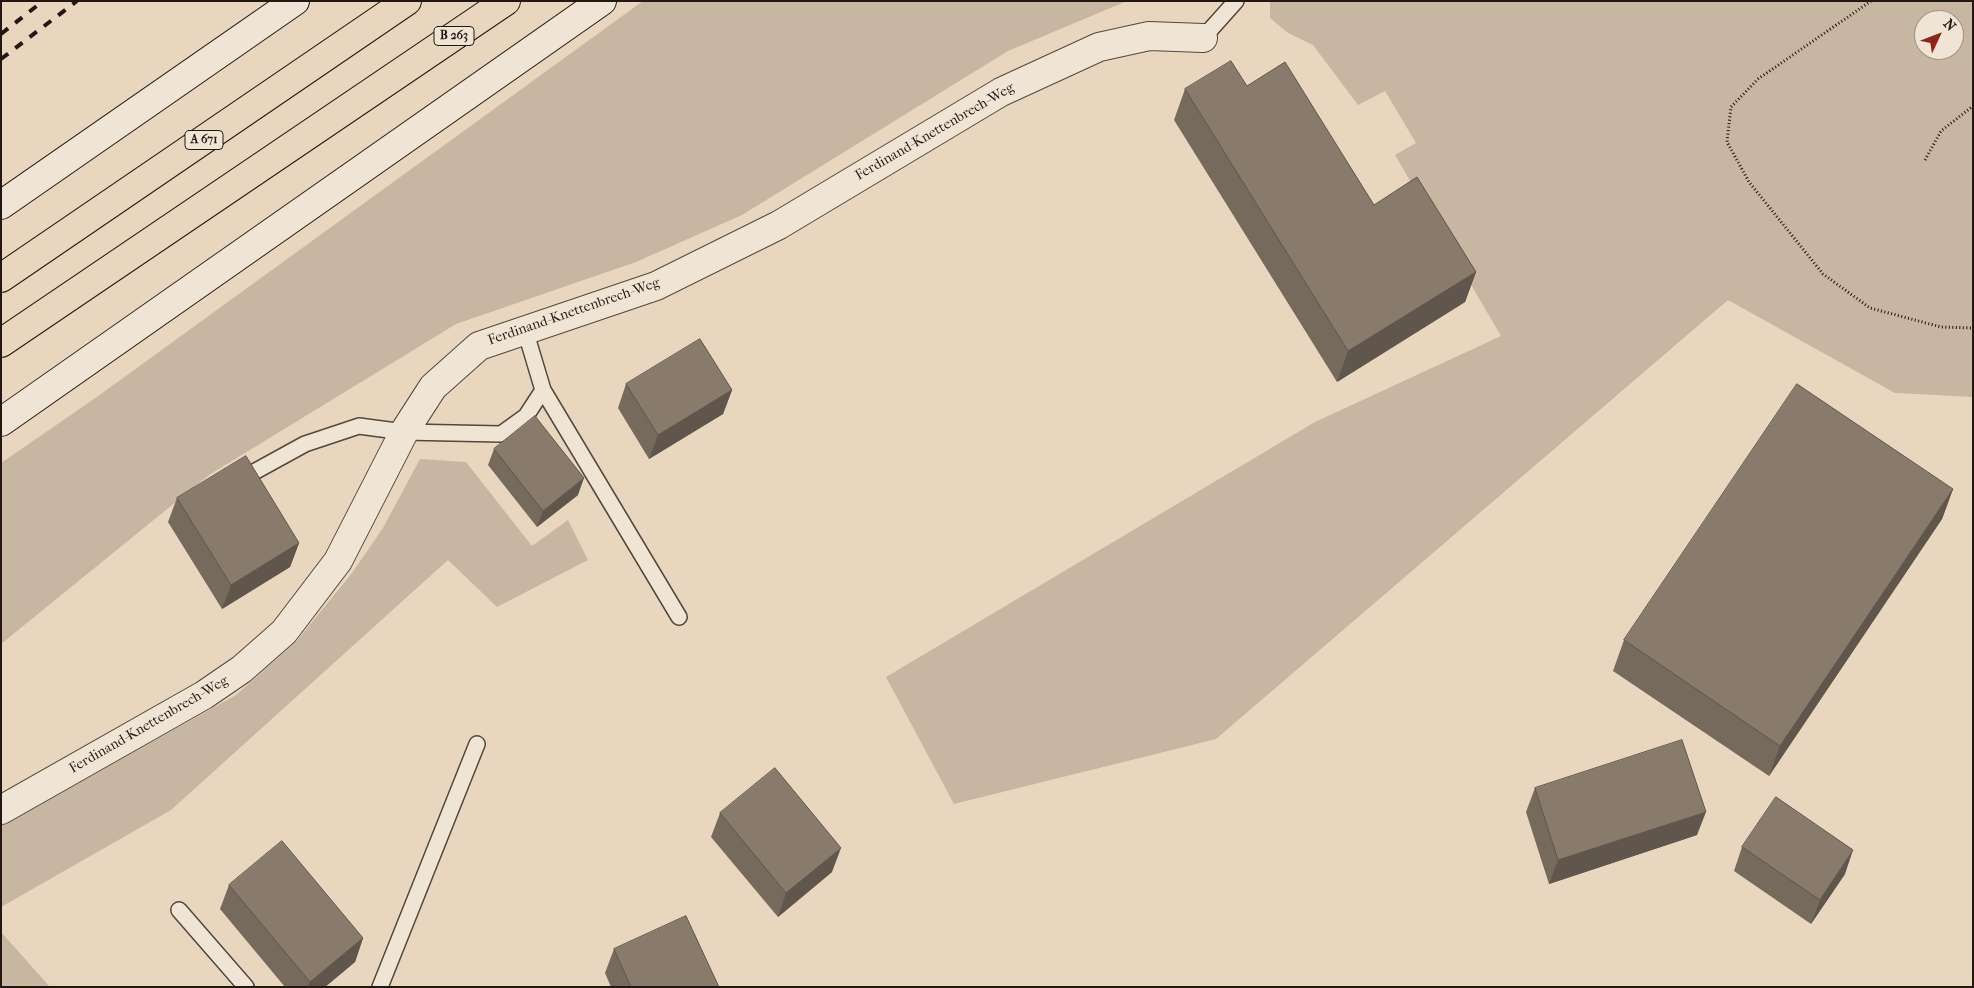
<!DOCTYPE html>
<html>
<head>
<meta charset="utf-8">
<style>
	body { margin:0 }
	#map { position:relative; width:1974px; height:988px; overflow:hidden; background:#e8d7be; font-family:"IM FELL French Canon",serif }
	canvas { display:block }
	.frame { position:absolute; inset:0; border:2px solid #231712; pointer-events:none }
	.north { position:absolute; left:1914px; top:10px; width:50px; height:50px; box-sizing:border-box; background:#f0e5d5; border:1px solid #9e9387; border-radius:50%; rotate:47deg; font-size:14px; font-weight:700; line-height:20px; text-align:center; color:#231712 }
	.north::after { content:''; display:block; margin:auto; width:18px; height:22px; background:#8f2418; clip-path:polygon(50% 0,100% 100%,50% 72%,0 100%) }
</style>
</head>
<body>
<div id="map">
<canvas width="1974" height="988"></canvas>
<div class="frame"></div>
<div class="north">N</div>
</div>
<script>
const context = document.querySelector('canvas').getContext('2d');
context.lineJoin = 'round';
function paint(path, color) {
  context.fillStyle = color;
  context.fill(path, 'evenodd');
}
function trace(path, color, width, dash) {
  context.strokeStyle = color;
  context.lineWidth = width;
  context.lineCap = dash ? 'butt' : 'round';
  context.setLineDash(dash || []);
  context.stroke(path);
}
function write(font, color, halo, rows, align = 'center') {
  context.font = font + ' "IM FELL French Canon",serif';
  context.lineWidth = 5;
  context.setLineDash([]);
  context.textBaseline = 'middle';
  context.strokeStyle = halo;
  context.fillStyle = color;
  for (const [text, x, y, turn = 0] of rows) {
    context.save();
    context.translate(x, y);
    context.rotate((+turn || 0) * Math.PI / 180);
    context.textAlign = isNaN(turn) ? turn : align;
    if (halo) context.strokeText(text, 0, 0);
    context.fillText(text, 0, 0);
    context.restore();
  }
}
const green = new Path2D(`
	M 643,1 L 1127,1 L 1008,51 L 742,215 L 636,262 L 456,324 L 209,475 L 1,644 L 1,463 L 94,399 Z
	M 1270,1 L 1973,1 L 1973,397 L 1895,393 L 1728,300 L 1216,739 L 954,804 L 886,677 L 1315,422 L 1501,336 L 1395,155 L 1416,143 L 1385,91 L 1358,105 L 1313,45 L 1288,33 L 1270,18 ZM 1924,20 L 1954,20 L 1954,50 L 1924,50 Z
	M 420,459 L 466,462 L 532,546 L 568,520 L 588,560 L 497,607 L 448,560 L 171,810 L 1,907 L 1,826 L 236,695 L 295,643 L 352,573 L 383,528 Z
	M 1,932 L 50,987 L 1,987 Z`);
const path = new Path2D(`
	M 1871,1 L 1758,79 L 1731,107 L 1727,142 L 1749,182 L 1823,274 L 1870,308 L 1941,327 L 1973,328
	M 1925,160 L 1941,131 L 1973,106`);
const service = new Path2D(`
	M 1203,38 L 1236,1
	M 525,330 L 543,390 L 679,617
	M 254,472 L 305,444 L 359,426 L 404,432 L 501,434 L 526,416 L 543,390
	M 179,910 L 246,987
	M 380,987 L 477,744`);
const minor = new Path2D(`
	M 1,810 L 204,695 L 242,669 L 284,632 L 338,561 L 404,432 L 433,387 L 479,346 L 656,286 L 779,225 L 1001,92 L 1099,47 L 1149,36 L 1203,38`);
const secondary = new Path2D(`
	M 1,205 L 295,1
	M 1,422 L 602,1`);
const motorway = new Path2D(`
	M 1,278 L 407,1
	M 1,343 L 506,1`);
const rail = new Path2D(`
	M 1,34 L 43,1
	M 1,59 L 77,1`);
const wall = new Path2D(`
	M 1247,86 L 1374,205 L 1476,272 L 1465,302 L 1337,382 L 1174,120 L 1185,89 Z
	M 626,384 L 732,390 L 723,414 L 649,459 L 618,408 Z
	M 494,449 L 578,495 L 537,527 L 488,465 Z
	M 1953,489 L 1942,519 L 1769,776 L 1613,671 L 1624,640 Z
	M 177,498 L 299,543 L 290,567 L 222,609 L 168,522 Z
	M 1535,788 L 1697,835 L 1549,884 L 1526,812 Z
	M 720,813 L 832,872 L 778,917 L 711,837 Z
	M 1742,847 L 1845,874 L 1811,924 L 1734,871 Z
	M 229,885 L 363,938 L 355,962 L 325,987 L 285,987 L 220,909 Z
	M 614,949 L 719,987 L 611,987 L 605,973 Z`);
const shadedWall = new Path2D(`
	M 1476,272 L 1465,302 L 1337,382 L 1348,351 Z
	M 732,390 L 723,414 L 649,459 L 658,435 Z
	M 584,478 L 578,495 L 537,527 L 543,511 Z
	M 1953,489 L 1942,519 L 1769,776 L 1780,746 Z
	M 299,543 L 290,567 L 222,609 L 231,585 Z
	M 1706,812 L 1697,835 L 1549,884 L 1558,860 Z
	M 841,848 L 832,872 L 778,917 L 786,893 Z
	M 1853,850 L 1845,874 L 1811,924 L 1820,900 Z
	M 363,938 L 355,962 L 325,987 L 308,987 L 310,982 Z`);
const building = new Path2D(`
	M 1231,61 L 1247,86 L 1285,62 L 1374,205 L 1417,177 L 1476,272 L 1348,351 L 1185,89 Z
	M 700,339 L 732,390 L 658,435 L 626,384 Z
	M 1797,384 L 1953,489 L 1780,746 L 1624,640 Z
	M 535,416 L 584,478 L 543,511 L 494,449 Z
	M 246,456 L 299,543 L 231,585 L 177,498 Z
	M 1682,740 L 1706,812 L 1558,860 L 1535,788 Z
	M 775,768 L 841,848 L 786,893 L 720,813 Z
	M 1776,797 L 1853,850 L 1820,900 L 1742,847 Z
	M 282,841 L 363,938 L 310,982 L 229,885 Z
	M 686,916 L 719,987 L 631,987 L 614,949 Z`);
const shields = [
	[454,36,40],
	[204,140,38]
];
const shieldNames = [
	["B 263",454,36],
	["A 671",204,140]
];
const streetNames = [
	["Ferdinand-Knettenbrech-Weg",935,132,-30],
	["Ferdinand-Knettenbrech-Weg",574,312,-19],
	["Ferdinand-Knettenbrech-Weg",149,725,-30]
];
paint(green, '#c7b6a1');
trace(service, '#54473d', 18);
trace(minor, '#54473d', 30);
trace(secondary, '#231712', 30);
trace(motorway, '#231712', 30);
trace(path, '#231712', 3, [1, 2.5]);
trace(service, '#f0e5d5', 15);
trace(minor, '#f0e5d5', 28);
trace(secondary, '#f0e5d5', 28);
trace(motorway, '#e8d7be', 28);
trace(rail, '#231712', 4, [9, 9]);
paint(wall, '#766a5c');
paint(shadedWall, '#60564b');
paint(building, '#897b6b');
trace(building, '#60564b', 1);
for (const [x, y, w] of shields) {
  const box = new Path2D();
  box.roundRect(x - w / 2, y - 9.5, w, 19, 4);
  context.fillStyle = '#f0e5d5';
  context.fill(box);
  trace(box, '#231712', 1);
}
write('bold 12px', '#231712', null, shieldNames);
write('14px', '#231712', '#f0e5d5', streetNames);
</script>
</body>
</html>
